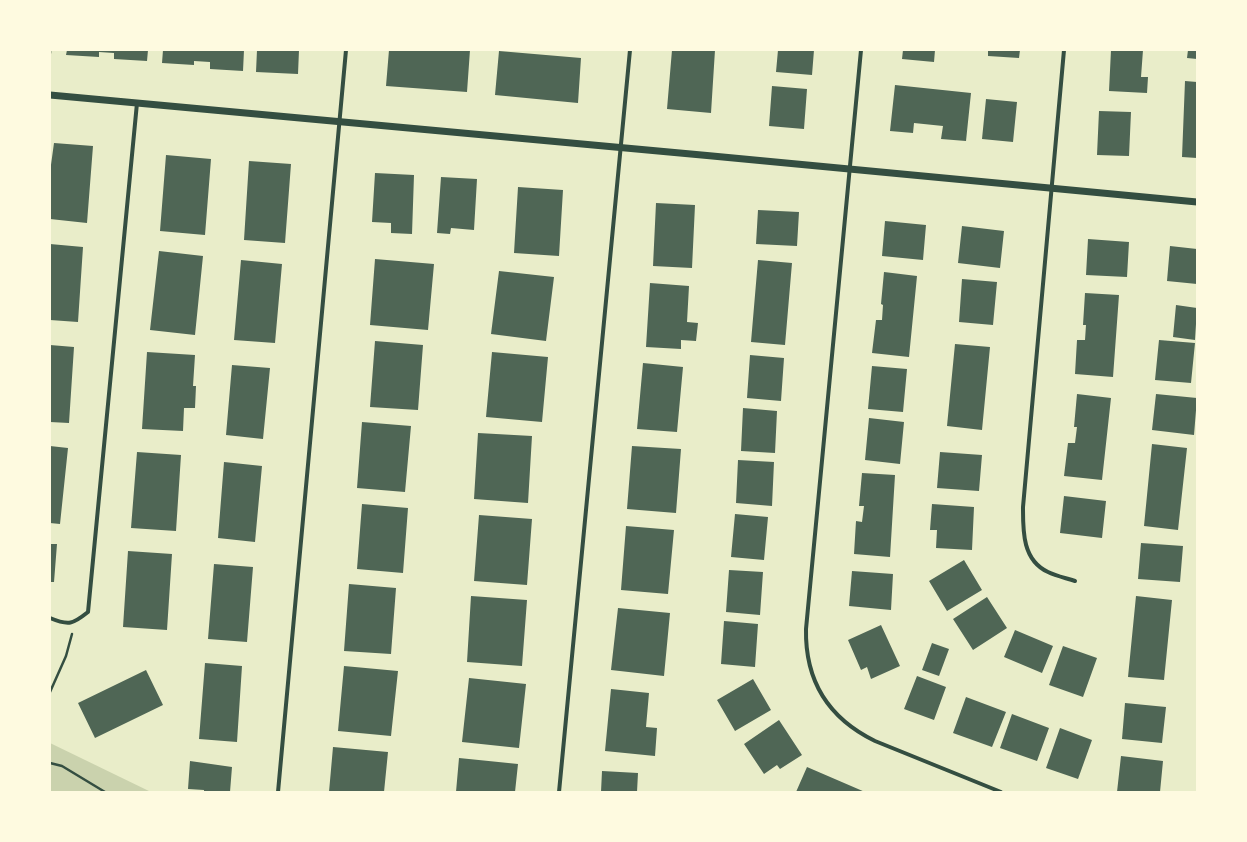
<!DOCTYPE html>
<html>
<head>
<meta charset="utf-8">
<style>
	body { margin:0 }
	#map { position:relative; width:1247px; height:842px; overflow:hidden; background:#e9edc9; font-family:Bitter,serif }
	canvas { display:block }
	.frame { position:absolute; inset:0; border:51px solid #fefae0; pointer-events:none }
</style>
</head>
<body>
<div id="map">
<canvas width="1247" height="842"></canvas>
<div class="frame"></div>
</div>
<script>
const context = document.querySelector('canvas').getContext('2d');
context.lineJoin = 'round';
function paint(path, color) {
  context.fillStyle = color;
  context.fill(path, 'evenodd');
}
function trace(path, color, width, dash) {
  context.strokeStyle = color;
  context.lineWidth = width;
  context.lineCap = dash ? 'butt' : 'round';
  context.setLineDash(dash || []);
  context.stroke(path);
}
const green = new Path2D(`
	M 50,743 L 151,792 L 50,792 Z`);
const building = new Path2D(`
	M 67,50 L 148,50 L 147,61 L 114,59 L 114,53 L 99,52 L 99,57 L 66,55 Z
	M 163,50 L 244,50 L 243,71 L 210,69 L 210,62 L 194,61 L 194,65 L 162,63 Z
	M 257,50 L 299,50 L 298,74 L 256,72 Z
	M 389,50 L 470,50 L 467,92 L 386,86 Z
	M 672,50 L 715,50 L 711,113 L 667,109 Z
	M 778,50 L 814,50 L 812,75 L 776,72 Z
	M 903,50 L 935,50 L 934,62 L 902,59 Z
	M 988,50 L 1020,50 L 1019,58 L 988,56 Z
	M 1111,50 L 1143,50 L 1141,77 L 1148,77 L 1147,93 L 1109,91 Z
	M 1188,50 L 1197,50 L 1197,59 L 1187,58 Z
	M 499,51 L 581,58 L 578,103 L 495,95 Z
	M 1185,81 L 1197,82 L 1197,158 L 1182,157 Z
	M 895,85 L 971,93 L 966,141 L 941,139 L 943,126 L 914,123 L 913,133 L 890,131 Z
	M 772,86 L 807,89 L 804,129 L 769,126 Z
	M 986,99 L 1017,102 L 1013,142 L 982,139 Z
	M 1099,111 L 1131,112 L 1129,156 L 1097,155 Z
	M 54,143 L 93,146 L 87,223 L 50,219 L 50,172 Z
	M 166,155 L 211,159 L 205,235 L 160,231 Z
	M 249,161 L 291,164 L 285,243 L 244,240 Z
	M 375,173 L 414,175 L 412,234 L 391,233 L 391,223 L 372,222 Z
	M 441,177 L 477,179 L 474,230 L 451,228 L 450,234 L 437,233 Z
	M 518,187 L 563,190 L 559,256 L 514,253 Z
	M 656,203 L 695,205 L 692,268 L 653,266 Z
	M 758,210 L 799,212 L 797,246 L 756,244 Z
	M 885,221 L 926,225 L 923,260 L 882,256 Z
	M 962,226 L 1004,231 L 1000,268 L 958,263 Z
	M 1088,239 L 1129,242 L 1127,277 L 1086,275 Z
	M 50,244 L 83,247 L 78,322 L 50,320 Z
	M 1170,246 L 1197,249 L 1197,284 L 1167,281 Z
	M 159,251 L 203,256 L 195,335 L 150,330 Z
	M 375,259 L 434,264 L 428,330 L 370,325 Z
	M 241,260 L 282,264 L 275,343 L 234,340 Z
	M 758,260 L 792,263 L 785,345 L 751,342 Z
	M 499,271 L 554,277 L 546,341 L 491,334 Z
	M 884,272 L 917,276 L 909,357 L 872,353 L 876,320 L 882,320 L 883,305 L 881,304 Z
	M 962,279 L 997,282 L 993,325 L 959,322 Z
	M 650,283 L 689,286 L 687,322 L 698,323 L 696,341 L 681,340 L 681,349 L 646,347 Z
	M 1085,293 L 1119,295 L 1113,377 L 1075,374 L 1077,340 L 1085,340 L 1086,325 L 1083,325 Z
	M 1176,305 L 1197,308 L 1195,340 L 1173,337 Z
	M 1159,340 L 1195,343 L 1191,383 L 1155,380 Z
	M 375,341 L 423,345 L 418,410 L 370,407 Z
	M 955,344 L 990,347 L 982,430 L 947,426 Z
	M 50,345 L 74,347 L 69,423 L 50,422 Z
	M 147,352 L 195,355 L 193,386 L 196,386 L 195,408 L 184,408 L 183,431 L 142,429 Z
	M 492,352 L 548,357 L 542,422 L 486,417 Z
	M 750,355 L 784,358 L 781,401 L 747,398 Z
	M 643,363 L 683,367 L 677,432 L 637,429 Z
	M 232,365 L 270,368 L 263,439 L 226,435 Z
	M 872,366 L 907,369 L 903,412 L 868,409 Z
	M 1077,394 L 1111,398 L 1102,480 L 1064,476 L 1068,443 L 1075,443 L 1077,427 L 1074,427 Z
	M 1156,394 L 1197,398 L 1194,435 L 1152,430 Z
	M 743,408 L 777,411 L 775,453 L 741,451 Z
	M 869,418 L 904,422 L 900,464 L 865,460 Z
	M 362,422 L 411,426 L 405,492 L 357,488 Z
	M 478,433 L 532,436 L 528,503 L 474,499 Z
	M 1152,444 L 1187,448 L 1178,530 L 1144,526 Z
	M 50,446 L 68,448 L 60,524 L 50,523 Z
	M 632,446 L 681,449 L 676,513 L 627,509 Z
	M 137,452 L 181,455 L 176,531 L 131,528 Z
	M 940,452 L 982,455 L 979,491 L 937,488 Z
	M 738,460 L 774,462 L 772,506 L 736,503 Z
	M 224,462 L 262,466 L 255,542 L 218,538 Z
	M 862,473 L 895,475 L 890,557 L 854,554 L 856,521 L 862,522 L 864,506 L 859,506 Z
	M 1064,496 L 1106,501 L 1102,538 L 1060,533 Z
	M 362,504 L 408,508 L 403,573 L 357,569 Z
	M 932,504 L 974,507 L 972,550 L 936,548 L 937,530 L 930,530 Z
	M 735,514 L 768,517 L 764,560 L 731,557 Z
	M 479,515 L 532,519 L 527,585 L 474,581 Z
	M 626,526 L 674,530 L 668,594 L 621,590 Z
	M 1141,543 L 1183,546 L 1180,582 L 1138,579 Z
	M 50,544 L 57,544 L 54,582 L 50,582 Z
	M 128,551 L 172,554 L 167,630 L 123,627 Z
	M 964,560 L 982,590 L 947,611 L 929,581 Z
	M 214,564 L 253,567 L 247,642 L 208,639 Z
	M 729,570 L 763,572 L 760,615 L 726,612 Z
	M 852,571 L 893,574 L 891,610 L 849,606 Z
	M 349,584 L 396,588 L 391,654 L 344,651 Z
	M 471,596 L 527,600 L 522,666 L 467,662 Z
	M 1136,596 L 1172,600 L 1164,680 L 1128,677 Z
	M 987,597 L 1007,628 L 973,650 L 953,619 Z
	M 618,608 L 670,613 L 664,676 L 611,670 Z
	M 724,621 L 758,624 L 755,667 L 721,664 Z
	M 881,625 L 900,666 L 871,679 L 867,667 L 861,670 L 848,640 Z
	M 1015,630 L 1053,646 L 1042,673 L 1004,657 Z
	M 932,643 L 949,649 L 939,676 L 922,670 Z
	M 1063,646 L 1097,658 L 1083,697 L 1049,685 Z
	M 205,663 L 242,666 L 237,742 L 199,739 Z
	M 344,666 L 398,671 L 391,736 L 338,731 Z
	M 146,670 L 163,705 L 95,738 L 78,703 Z
	M 917,676 L 946,687 L 934,720 L 904,709 Z
	M 469,678 L 526,684 L 519,748 L 462,742 Z
	M 753,679 L 771,710 L 735,731 L 717,700 Z
	M 611,689 L 649,693 L 646,727 L 657,728 L 655,756 L 605,751 Z
	M 966,697 L 1006,712 L 992,747 L 953,733 Z
	M 1125,703 L 1166,707 L 1162,743 L 1122,739 Z
	M 1012,714 L 1049,728 L 1037,761 L 1000,748 Z
	M 779,720 L 802,755 L 780,769 L 777,765 L 764,774 L 744,744 Z
	M 1060,728 L 1092,740 L 1078,779 L 1046,768 Z
	M 333,747 L 388,752 L 384,792 L 329,792 Z
	M 1121,756 L 1163,761 L 1160,792 L 1117,792 Z
	M 459,758 L 518,764 L 515,792 L 456,792 Z
	M 190,761 L 232,767 L 230,792 L 204,792 L 204,790 L 188,789 Z
	M 807,767 L 865,792 L 796,792 Z
	M 602,771 L 638,773 L 637,792 L 601,792 Z`);
const path = new Path2D(`
	M 50,53 L 50,50
	M 50,692 L 66,656 L 72,634
	M 50,763 L 62,766 L 105,792`);
const minor = new Path2D(`
	M 861,50 L 806,629 C 805,681 828,718 875,741 L 1001,792
	M 1064,50 L 1023,507 C 1023,530 1022,560 1048,572 C 1056,576 1066,578 1075,581
	M 50,618 C 69,626 73,624 88,612 L 137,103
	M 278,792 L 346,50
	M 559,792 L 630,50`);
const tertiary = new Path2D(`
	M 50,95 C 432,131 815,164 1197,202`);
paint(green, '#cad2ad');
paint(building, '#4f6655');
trace(path, '#344e41', 2.5);
trace(minor, '#344e41', 4);
trace(tertiary, '#344e41', 7);
</script>
</body>
</html>
